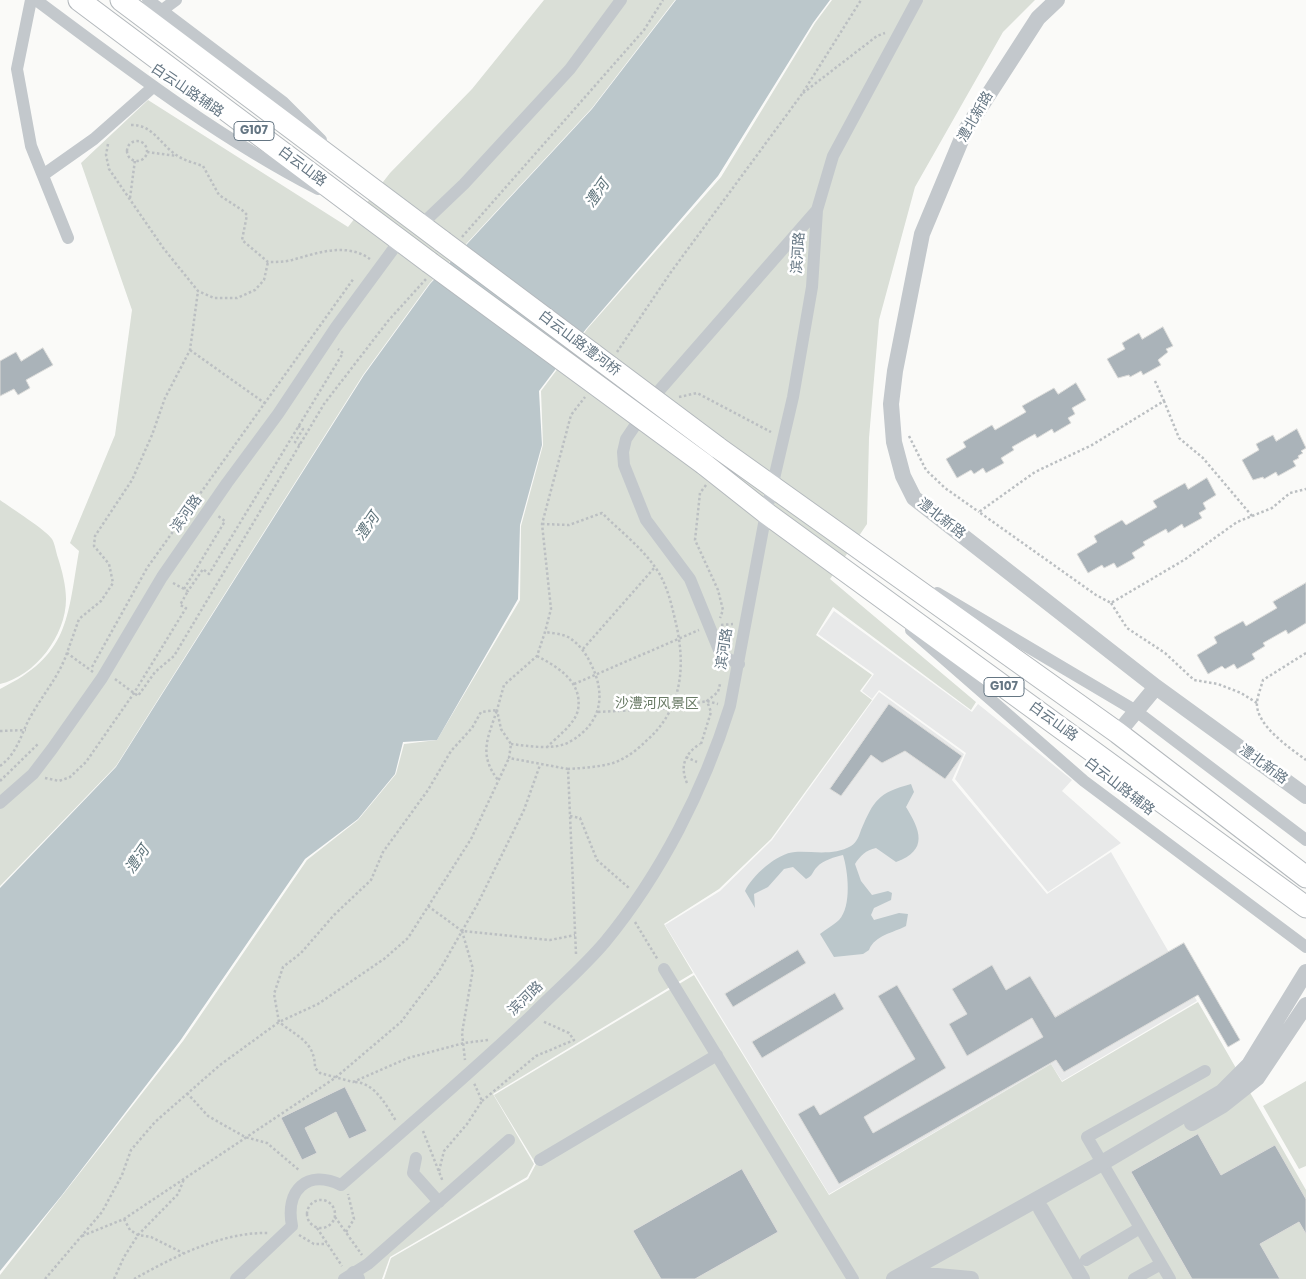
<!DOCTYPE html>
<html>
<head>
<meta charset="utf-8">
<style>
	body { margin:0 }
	canvas { display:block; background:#fafaf8 }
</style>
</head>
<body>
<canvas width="1306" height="1279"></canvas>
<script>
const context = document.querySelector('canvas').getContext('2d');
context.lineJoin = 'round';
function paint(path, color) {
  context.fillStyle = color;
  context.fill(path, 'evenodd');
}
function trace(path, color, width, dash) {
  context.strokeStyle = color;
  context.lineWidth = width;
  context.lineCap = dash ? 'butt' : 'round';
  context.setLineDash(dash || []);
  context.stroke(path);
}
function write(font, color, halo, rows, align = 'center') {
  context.font = font + ' Poppins,"Noto Sans SC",sans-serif';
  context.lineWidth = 5;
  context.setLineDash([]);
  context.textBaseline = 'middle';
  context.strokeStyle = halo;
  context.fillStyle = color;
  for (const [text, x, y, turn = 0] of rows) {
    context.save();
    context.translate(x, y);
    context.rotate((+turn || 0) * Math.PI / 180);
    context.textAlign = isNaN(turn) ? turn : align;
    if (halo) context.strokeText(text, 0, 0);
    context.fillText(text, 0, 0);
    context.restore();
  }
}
const built = new Path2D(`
	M 834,611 L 972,712 L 978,704 L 1072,780 L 1062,791 L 1121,843 L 1048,892 L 955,779 L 966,753 L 879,690 L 872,699 L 862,691 L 874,674 L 818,634 Z
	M 879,692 L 964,754 L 952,780 L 1047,894 L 1111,852 L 1197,1001 L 1062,1081 L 1051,1064 L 829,1194 L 665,925 L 720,891 L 772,840 Z`);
const green = new Path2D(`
	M 544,0 L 675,0 L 592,108 L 429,284 L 363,375 L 116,766 L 0,886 L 0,689 C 69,655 67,620 79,551 L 70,543 L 115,435 L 132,310 L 81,163 L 148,100 L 348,227 L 390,173 L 472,89 Z
	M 832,0 L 1035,0 L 1003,32 L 915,187 L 879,320 L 869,438 L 867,524 L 830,579 L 976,702 L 971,710 L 833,607 L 816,635 L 872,675 L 860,691 L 872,700 L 771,839 L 719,889 L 664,924 L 693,973 L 493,1094 L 534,1164 L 527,1177 L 390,1257 L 382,1279 L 0,1279 L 0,1275 L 183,1041 L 307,860 L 358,820 L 396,774 L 404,744 L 437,740 L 520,600 L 521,526 L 543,445 L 541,391 L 588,328 L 721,177 L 815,23 Z
	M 0,500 C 11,508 46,530 52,539 C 55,544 56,552 58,558 C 62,570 66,586 66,599 C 66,636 35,676 0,684 Z
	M 694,975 L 829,1195 L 1051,1064 L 1062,1082 L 1198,1002 L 1306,1190 L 1306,1279 L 384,1279 L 391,1258 L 528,1179 L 536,1164 L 494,1095 Z
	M 1306,1081 L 1306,1166 L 1299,1169 L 1263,1106 Z`);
const water = new Path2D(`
	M 676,0 L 830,0 L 813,23 L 718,176 L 586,329 L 539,391 L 542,445 L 520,525 L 518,599 L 437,740 L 403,742 L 395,774 L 358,819 L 305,859 L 180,1041 L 62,1195 L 0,1271 L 0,888 L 116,767 L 364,375 L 430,284 L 592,109 Z
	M 911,784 L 914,792 L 906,807 C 920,830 929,850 896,862 L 876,848 C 866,850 860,856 855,864 L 861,881 L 872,895 L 888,891 L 892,893 L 891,900 L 874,908 L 871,915 L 874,920 L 899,913 L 908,914 L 906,926 C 893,933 875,935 869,950 L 863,954 L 834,957 L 820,934 C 826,929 834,925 839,920 C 852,906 848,871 843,855 C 835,857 823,860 817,867 C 812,872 813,876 806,879 L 793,867 L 784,869 L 768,887 L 754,894 L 755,908 L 745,891 C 752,876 777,853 795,852 C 813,851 834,856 851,846 C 857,842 859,836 861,830 C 874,800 878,793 911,784 Z`);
const building = new Path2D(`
	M 1163,327 L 1173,346 L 1166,349 L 1168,352 L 1158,360 L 1161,365 L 1143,375 L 1141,371 L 1130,377 L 1129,375 L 1118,378 L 1107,359 L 1125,349 L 1122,343 L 1139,333 L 1142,339 Z
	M 43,348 L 53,365 L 26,380 L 30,388 L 18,395 L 14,389 L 0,396 L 0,361 L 16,352 L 21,361 Z
	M 1076,383 L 1086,400 L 1072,408 L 1075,414 L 1068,418 L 1071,423 L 1054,433 L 1052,429 L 1037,438 L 1035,434 L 1012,447 L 1014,450 L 1001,458 L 1004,463 L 986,473 L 983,468 L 974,474 L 971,470 L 957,478 L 946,459 L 966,447 L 963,442 L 992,425 L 995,430 L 1026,412 L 1022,406 L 1054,388 L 1058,394 Z
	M 1297,429 L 1306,448 L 1301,451 L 1303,453 L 1298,456 L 1299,458 L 1293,461 L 1296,466 L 1278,476 L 1276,472 L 1264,479 L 1263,477 L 1253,480 L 1242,460 L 1259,450 L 1256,444 L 1273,435 L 1276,441 Z
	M 1207,478 L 1216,495 L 1203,503 L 1206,509 L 1199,513 L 1202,518 L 1184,528 L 1182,524 L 1168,533 L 1166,529 L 1143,542 L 1145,545 L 1132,553 L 1135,558 L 1117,568 L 1114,563 L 1104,568 L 1102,565 L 1088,573 L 1077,554 L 1097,542 L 1094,536 L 1122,520 L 1126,525 L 1157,507 L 1153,501 L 1185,483 L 1188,489 Z
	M 1306,583 L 1306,623 L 1288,634 L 1286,630 L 1263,643 L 1265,646 L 1252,654 L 1255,659 L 1237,669 L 1234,664 L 1225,669 L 1222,666 L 1208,674 L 1197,655 L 1217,643 L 1214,637 L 1243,621 L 1246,626 L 1277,608 L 1273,602 Z
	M 889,704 L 962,756 L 945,779 L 905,751 L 882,763 L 871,755 L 841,796 L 830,789 Z
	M 1184,943 L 1240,1040 L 1228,1047 L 1198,995 L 1064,1072 L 1056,1060 L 839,1184 L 798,1114 L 814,1105 L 820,1115 L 915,1059 L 878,996 L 897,985 L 946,1068 L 864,1117 L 873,1133 L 1043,1037 L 1032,1018 L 967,1056 L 949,1024 L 967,1014 L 952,989 L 992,965 L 1006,990 L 1030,976 L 1055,1017 Z
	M 798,950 L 806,963 L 733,1007 L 725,994 Z
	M 835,993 L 844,1009 L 762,1058 L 752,1042 Z
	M 345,1087 L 367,1131 L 349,1139 L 336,1112 L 305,1128 L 317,1153 L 302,1160 L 281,1118 Z
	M 1198,1134 L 1221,1175 L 1275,1145 L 1306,1199 L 1306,1234 L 1299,1222 L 1260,1244 L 1280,1279 L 1192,1279 L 1131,1172 Z
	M 742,1169 L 778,1232 L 695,1279 L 661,1279 L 633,1231 Z`);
const path = new Path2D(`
	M 803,93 L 877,36 L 885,33
	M 131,125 C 153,124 161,146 178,156 C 185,161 195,163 203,166 L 219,195 L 242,210 L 247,215 L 242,240 L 268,262 C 276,262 284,262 292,260 C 317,253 346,242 370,259
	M127 151a10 10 0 1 1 20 0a10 10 0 1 1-20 0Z
	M 108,144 L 106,155 L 109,169 L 164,249 L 198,291 L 214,298 L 237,298 L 255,290 L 264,280 L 268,262
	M 147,152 L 177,156
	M 130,198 L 135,160
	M 462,237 L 644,30 L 663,0
	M 190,350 L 266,404
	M 617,352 L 671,272 L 802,94 L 861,0
	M 1155,381 L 1164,401
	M 679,397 L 697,393 L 771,432
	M 298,426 L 303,429 L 295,442 L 300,445
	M 909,436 L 926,470 L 945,488 L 979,512
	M 706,485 L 700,493 L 695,540 L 718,590 L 723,610 L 720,618
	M 1252,516 L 1203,458 L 1179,438 L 1164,401 L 1092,445 L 1035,472 L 979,512 L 1096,595 L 1111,603 L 1184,560 L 1237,522 L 1272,508 L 1290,493 L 1306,489
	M 542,524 L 569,525 L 602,513 C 619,530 641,547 655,567 C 668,585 672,607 677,628 C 686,672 680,712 645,742 C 637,750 625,759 613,763 C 599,767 583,768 568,769
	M 173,583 L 188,591 L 203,569 L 209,574 L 343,353 L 338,349
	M 184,589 L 225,521 L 218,516
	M 1111,603 L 1127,628 L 1165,653 L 1194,680 L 1218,684 L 1241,693 L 1257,703
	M 721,625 L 733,624
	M 583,649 L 655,567
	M 1306,653 L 1263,680 C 1261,687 1258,695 1257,702 C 1255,725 1290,748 1306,760
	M 537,656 C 558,667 583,682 578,710 C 575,724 557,737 548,746
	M 92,667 L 147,568 L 354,278
	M 93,672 L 67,653 L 79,619 L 101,601 L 113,583 L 109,564 L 94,546 L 95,536 L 132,480 L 152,435 L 165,398 L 190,350 L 198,291
	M 115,679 L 138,696 L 155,672 L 174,656 L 324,404 L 388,321 L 426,279
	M 574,684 L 699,630
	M 598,712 L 671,708 L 707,701 L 718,704
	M 0,731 L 26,730
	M 511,744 C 528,746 556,751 571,741 C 603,722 606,693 590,662 C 585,652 578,643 568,637 C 562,634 552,633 545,632
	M 701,744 L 711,712 L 707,701 L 718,692 L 720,684
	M 686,757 L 697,762
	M 0,766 C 19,752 21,732 32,714 C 44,693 59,676 67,653
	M 45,778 L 59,781 L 70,777 L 86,762 L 134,693 L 186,608 L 180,605 L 188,591
	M 0,781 L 39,743
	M 687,783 C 680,767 684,754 700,744
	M 570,816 L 580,818 L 597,860 L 629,888
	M 428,906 L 462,931 L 550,940 L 575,935
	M 635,922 L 658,960
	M 462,931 L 473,969 L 462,1033 L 465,1060
	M 576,954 L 568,769 L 509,758 L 511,744 L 501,729 L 497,710 L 504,685 L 537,656 L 545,632 L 551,609 L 542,524 L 571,415 L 585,397
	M 488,1040 L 464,1043 L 408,1058 L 353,1082 L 320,1073 L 315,1068 C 315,1042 298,1037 279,1022 L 274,994 L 283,967 L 301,953 L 334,915 L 371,880 L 383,852 L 428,790 L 451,751 L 472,728 L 481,712 L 497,710 C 488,738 478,754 498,780
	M 355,1082 C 375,1083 386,1105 396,1121
	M 187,1093 L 208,1116 L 245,1137 L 267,1143 L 300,1171
	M 482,1101 L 536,1056 L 574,1040 L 569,1033 L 542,1021
	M 423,1131 L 443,1182
	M 439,1171 L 444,1151 L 467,1124 L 482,1101 L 474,1083
	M307 1214a14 14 0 1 1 28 0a14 14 0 1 1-28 0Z
	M 335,1217 L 362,1255
	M 124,1219 L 130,1230 L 138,1235 L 151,1237 L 183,1253
	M 317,1228 L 342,1266
	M 346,1232 L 354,1219 L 348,1194
	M 299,1235 L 314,1244 L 327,1244
	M 82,1236 L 124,1219 L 335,1078 L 401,1022 L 438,973 L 477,905 L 524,810 L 540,765
	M 45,1279 L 102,1212 L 122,1175 L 131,1150 L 155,1122 L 220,1065 L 279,1022 L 318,1004 L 384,959 L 408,938 L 471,839 L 509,758
	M 114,1279 L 124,1257 L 138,1235 L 178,1194 L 184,1179
	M 134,1279 C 174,1257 221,1232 268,1233`);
const minor = new Path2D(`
	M 31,0 L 17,69 L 31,146 L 68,238
	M 36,0 C 126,67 217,137 318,189
	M 148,0 L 283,102 L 321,140
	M 161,11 L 176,0
	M 43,175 L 94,139 L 153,87
	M 421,225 L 464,184 L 570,69 L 621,0
	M 937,593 L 1136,711 L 1306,840
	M 911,630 L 1084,781 L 1306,947
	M 739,664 L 721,655 L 690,579 L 646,520 L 624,465 L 623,452 L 626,439 L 657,393 L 817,210
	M 0,803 L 33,774 L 52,749 L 102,678 L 162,577 L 227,483 L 278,414 L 336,327 L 400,240
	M 664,969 L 853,1279
	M 416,1158 L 413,1173 L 439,1202
	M 540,1160 L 717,1055
	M 1086,1260 L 1140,1228
	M 236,1279 L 292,1226 C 285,1190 307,1169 341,1185 C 405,1129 471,1073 533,1014 C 557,990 583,968 605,942 C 661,874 704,789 730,706 L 766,513 L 793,397 L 812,287 L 817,210 L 833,156 L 917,0
	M 344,1279 L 368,1264 L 509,1140
	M 1134,1279 L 1161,1264
	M 1170,1279 L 1087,1137 L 1205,1071`);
const tertiary = new Path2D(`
	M 1057,0 L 1038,18 L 965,131 L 922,234 L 895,371 L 891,404 L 894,442 L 903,476 L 914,498 L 1156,687 L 1306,796
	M 1118,733 L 1156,687
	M 1192,1123 L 1223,1105 L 1257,1078 L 1306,1005
	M 1041,1209 L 1082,1279
	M 354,1274 L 357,1279
	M 915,1276 L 937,1276 L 971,1279
	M 894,1279 L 1102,1163 L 1222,1092 L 1249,1065 L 1306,972`);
const trunk = new Path2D(`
	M 79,0 L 429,262
	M 121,0 L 442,241
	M 717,447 L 1118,733 L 1306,877
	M 704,464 L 766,513 L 1306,907`);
const trunkBridge = new Path2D(`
	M 442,241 L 717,447
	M 429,262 L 704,464`);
const shields = [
	[254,131,40],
	[1004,687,40]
];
const shieldNames = [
	["G107",254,131],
	["G107",1004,687]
];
const streetNames = [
	["白云山路辅路",187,91,34],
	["澧北新路",976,117,-60],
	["白云山路",302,167,37],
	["滨河路",799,253,-86],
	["白云山路澧河桥",579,344,37],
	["滨河路",187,514,-55],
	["澧北新路",941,519,38],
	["滨河路",725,649,-81],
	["白云山路",1053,722,36],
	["澧北新路",1263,765,36],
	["白云山路辅路",1119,787,38],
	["滨河路",526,999,-44]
];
const parkNames = [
	["沙澧河风景区",657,704]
];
const waterNames = [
	["澧河",598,194,-55],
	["澧河",368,527,-55],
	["澧河",138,860,-55]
];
paint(built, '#e8e9e9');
paint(green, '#dadfd7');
paint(water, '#bbc7cb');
paint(building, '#aab3b9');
trace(building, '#dcdcda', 1);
trace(trunk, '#b4b9bd', 23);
trace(path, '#bbbfc2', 2.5, [2.5, 2.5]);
trace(minor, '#c3c8cc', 12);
trace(tertiary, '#c3c8cc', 16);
trace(trunk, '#fff', 21);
trace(trunkBridge, '#b4b9bd', 23, []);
trace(trunkBridge, '#fff', 21);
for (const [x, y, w] of shields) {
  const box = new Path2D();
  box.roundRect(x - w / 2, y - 9.5, w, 19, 4);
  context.fillStyle = '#fff';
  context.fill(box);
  trace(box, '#657683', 1);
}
write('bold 12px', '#657683', null, shieldNames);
write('14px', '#657683', '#fff', streetNames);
write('14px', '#687a64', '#fff', parkNames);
write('italic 15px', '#60757c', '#fff', waterNames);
</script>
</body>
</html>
